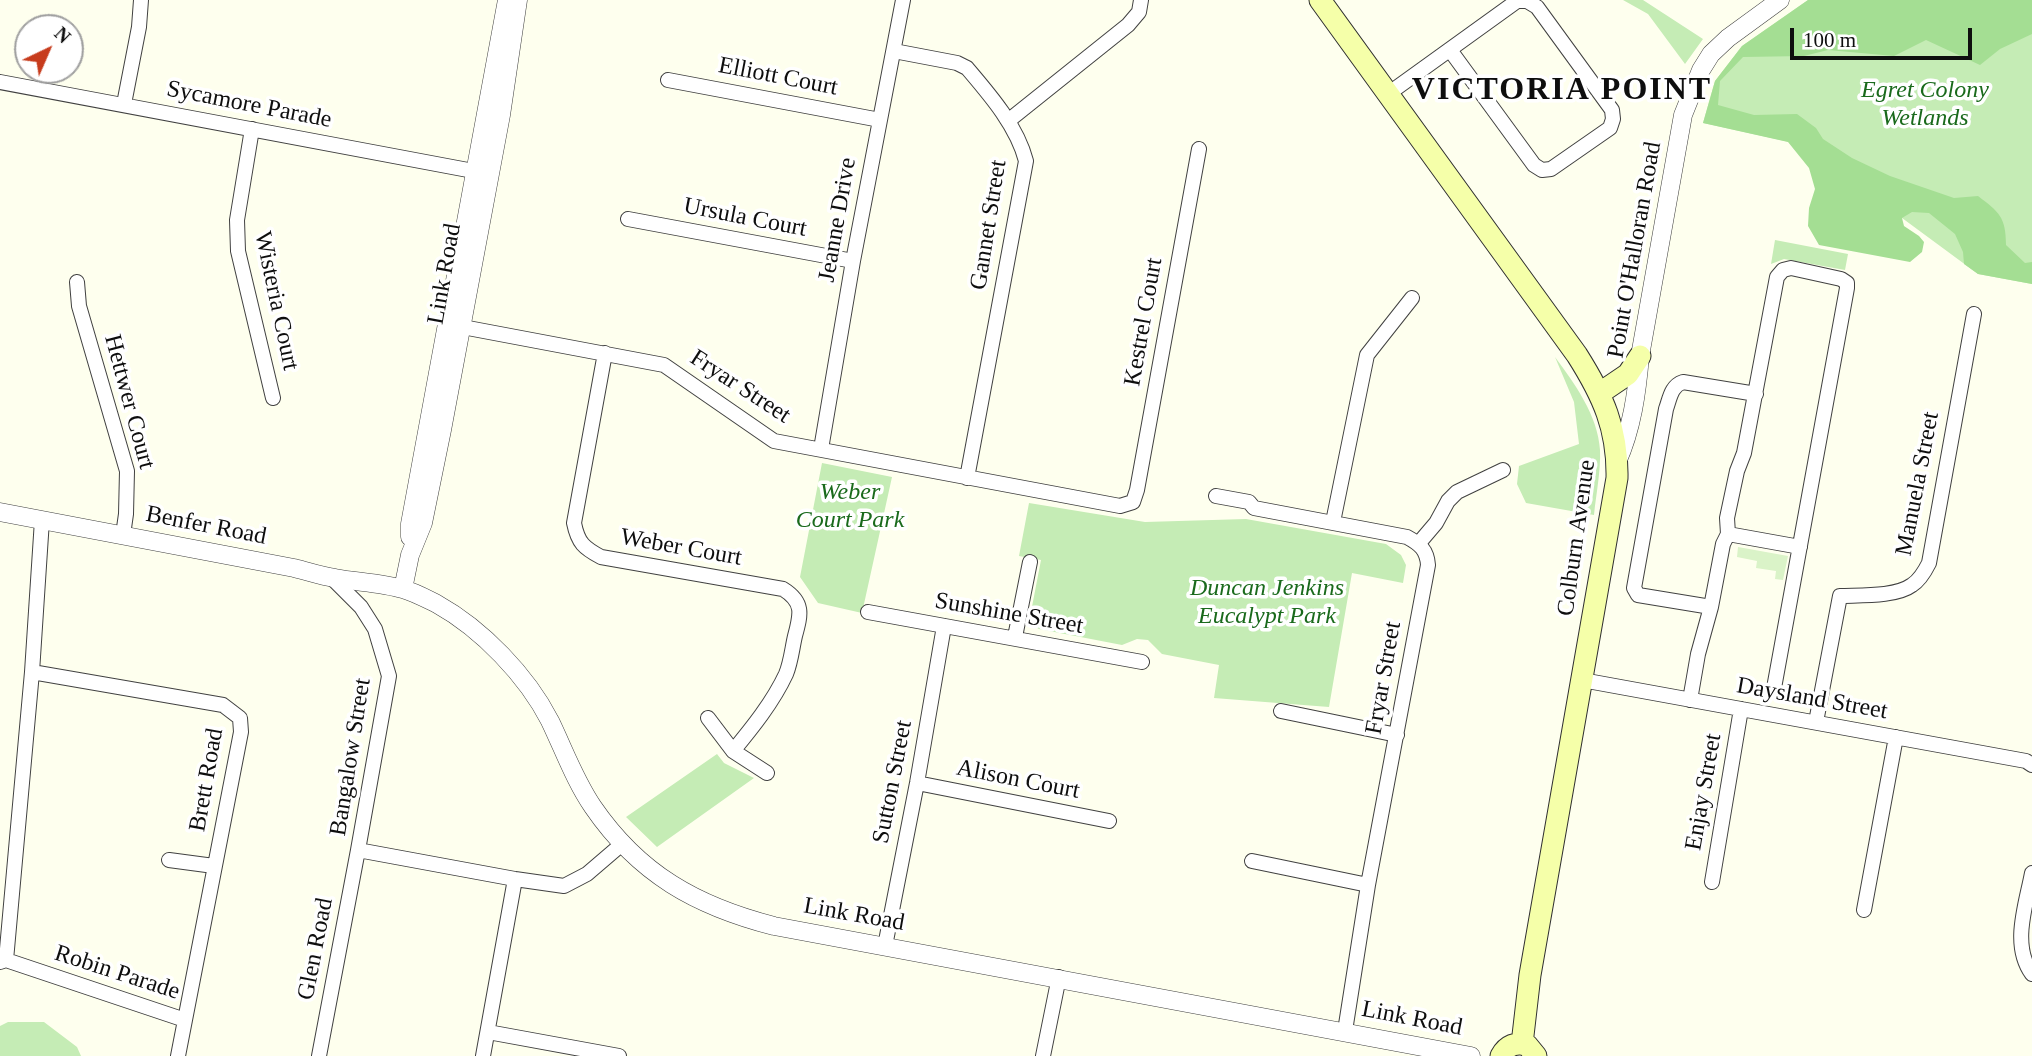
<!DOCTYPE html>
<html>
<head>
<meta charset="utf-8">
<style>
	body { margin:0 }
	#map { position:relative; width:2032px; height:1056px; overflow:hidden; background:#feffee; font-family:Georgia,serif }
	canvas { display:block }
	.north { position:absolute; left:14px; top:14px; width:70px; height:70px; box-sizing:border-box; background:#fff; border:2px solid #9f9f9f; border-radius:50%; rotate:44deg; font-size:19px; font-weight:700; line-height:28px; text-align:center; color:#0e0e0e }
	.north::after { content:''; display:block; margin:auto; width:24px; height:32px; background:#c73c1d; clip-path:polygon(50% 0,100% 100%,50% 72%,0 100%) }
	.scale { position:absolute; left:1790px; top:28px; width:182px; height:32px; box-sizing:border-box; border:4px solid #0e0e0e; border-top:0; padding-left:9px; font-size:21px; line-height:24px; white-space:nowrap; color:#0e0e0e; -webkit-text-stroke:5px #fff; paint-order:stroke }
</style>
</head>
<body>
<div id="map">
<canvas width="2032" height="1056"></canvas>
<div class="north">N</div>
<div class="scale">100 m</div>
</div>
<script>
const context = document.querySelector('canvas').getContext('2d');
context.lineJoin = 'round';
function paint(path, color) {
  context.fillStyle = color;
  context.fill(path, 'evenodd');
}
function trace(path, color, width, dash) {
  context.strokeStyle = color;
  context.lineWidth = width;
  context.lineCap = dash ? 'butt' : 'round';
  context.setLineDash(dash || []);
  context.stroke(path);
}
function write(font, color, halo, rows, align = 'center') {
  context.font = font + ' Georgia,serif';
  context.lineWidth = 7;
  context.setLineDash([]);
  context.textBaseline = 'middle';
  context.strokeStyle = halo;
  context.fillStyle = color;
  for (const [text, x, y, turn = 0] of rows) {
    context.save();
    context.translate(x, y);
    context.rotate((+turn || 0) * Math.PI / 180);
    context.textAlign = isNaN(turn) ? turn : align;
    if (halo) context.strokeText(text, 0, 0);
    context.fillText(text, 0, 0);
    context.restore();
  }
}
const green = new Path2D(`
	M 1623,0 L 1643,0 L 1703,39 L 1685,64 L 1648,14 Z
	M 1808,0 L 2032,0 L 2032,284 L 1978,274 L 1803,145 L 1703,123 L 1715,81 L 1742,46 Z
	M 1775,240 L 1848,254 L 1845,270 L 1784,259 L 1771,264 Z
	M 1555,357 C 1574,383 1598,415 1600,450 C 1601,470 1596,495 1594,515 L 1526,503 L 1517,484 L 1519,466 L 1579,444 L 1574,402 Z
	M 822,463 L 892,477 L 862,613 L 818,603 L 800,577 Z
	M 1029,503 L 1145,522 L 1246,519 L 1386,544 L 1401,555 L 1406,565 L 1403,583 L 1352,573 L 1329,707 L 1214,698 L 1219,665 L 1162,654 L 1148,640 L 1137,639 L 1122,645 L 1039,629 L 1032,625 L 1030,617 L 1041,560 L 1019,556 Z
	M 717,754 L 724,763 L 754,778 L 657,847 L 626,817 Z
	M 8,1022 L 44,1022 L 77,1047 L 81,1056 L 0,1056 L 0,1026 Z`);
const forest = new Path2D(`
	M 1808,0 L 2032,0 L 2032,34 L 2000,49 L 1980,65 L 1926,40 L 1894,56 L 1828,50 L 1804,56 L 1743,57 L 1720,81 L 1718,105 L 1754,115 L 1797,114 L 1816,128 L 1823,139 L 1852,158 L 1890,176 L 1954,198 L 1978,196 C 1999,212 2006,217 2006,245 L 2025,263 L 2032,262 L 2032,284 L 1978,274 L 1964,264 L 1963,252 L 1955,234 L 1929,213 L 1912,212 L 1902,218 L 1904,226 L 1919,236 L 1924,242 L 1922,252 L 1910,262 L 1819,245 L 1808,226 L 1809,208 L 1815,189 L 1809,168 L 1788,142 L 1703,123 L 1715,81 L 1742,46 Z`);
const pitch = new Path2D(`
	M 1738,547 L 1788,556 L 1783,580 L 1775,579 L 1776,571 L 1756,568 L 1757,561 L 1737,557 Z`);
const minor = new Path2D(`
	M 894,51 L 957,63 L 967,68 C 990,95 1017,126 1026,161 L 967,478
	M 668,80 L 880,120
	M 0,82 L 484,173
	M 1388,94 L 1517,1 L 1527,1 L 1537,7 L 1612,110 L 1613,119 L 1610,128 L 1551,169 L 1542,170 L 1534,165 L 1450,50
	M 124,104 L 139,27 L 141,0
	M 1008,121 L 1128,25 L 1139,12 L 1141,0
	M 252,129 L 237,220 L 238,251 L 273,398
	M 628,219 L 853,261
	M 77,282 L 79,306 L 127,471 L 126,514 L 123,535
	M 452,325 L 664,365 L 774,441 L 1120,506 L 1133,502 L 1137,490 L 1199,149
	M 605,353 L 574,523 C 578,543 584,548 601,557 L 783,589 C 804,602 801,614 795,636 C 792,649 791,662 786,674 C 773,702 752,728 733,751
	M 821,449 L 853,261 L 903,0
	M 1216,496 L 1249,502 L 1254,508 L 1407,537 C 1420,544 1427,550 1428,565 L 1368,885 L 1345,1031
	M 1333,522 L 1367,355 L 1412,298
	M 1728,534 L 1800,547
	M 1419,543 L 1436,523 L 1448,501 L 1457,492 L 1503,470
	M 332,578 L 361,607 L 375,629 L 389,676 L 358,850 L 515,879 L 564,886 L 587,874 L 622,844
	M 1711,607 L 1638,595 L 1634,588 L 1666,409 C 1670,398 1671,386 1683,382 L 1756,394
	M 868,612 L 1142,662
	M 1015,637 L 1030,562
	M 32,672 L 223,705 L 240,718 L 241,732 L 185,1020
	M 1582,680 L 2026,761 L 2032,765
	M 1690,700 L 1698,654 L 1711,607 L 1723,544 L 1728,534 L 1727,518 L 1737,471 L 1744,453 L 1777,277 L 1783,270 L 1791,268 L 1841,279 L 1847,283 L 1847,288 L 1774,688
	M 1281,711 L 1397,735
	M 708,718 L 733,751 L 767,773
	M 1816,722 L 1840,596 C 1859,595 1896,597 1912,585 C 1920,580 1925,571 1929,563 L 1974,314
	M 917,783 L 1109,821
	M 169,860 L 214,866
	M 1252,861 L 1368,885
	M 2032,873 C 2026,905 2011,945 2032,974
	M 1712,882 L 1741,709
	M 1864,910 L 1896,737
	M 885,946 L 917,783 L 944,626
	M 6,960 L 32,672 L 42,520
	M 0,962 L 6,960 L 185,1020 L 178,1056
	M 488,1032 L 619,1056
	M 319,1056 L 358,850
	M 483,1056 L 515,879
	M 1043,1056 L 1059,977`);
const tertiary = new Path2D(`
	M 1617,462 C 1632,429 1637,392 1640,356 L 1683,115 L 1701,70 L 1711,54 L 1728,38 L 1780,0
	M 0,512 L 294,568 C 307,571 321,576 335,578 C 357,582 382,583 403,589 C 414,592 427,599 437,604 C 482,629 527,676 550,721 C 564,750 575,781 593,807 C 639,874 696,906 774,926 L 1471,1056
	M 410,537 L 410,524 L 507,0
	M 403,589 L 410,555 L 423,523 L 442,430 L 501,115 L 518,0`);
const secondary = new Path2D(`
	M 1320,0 L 1577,355 C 1603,396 1618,429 1617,478 L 1530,975 L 1522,1044
	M 1600,393 L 1628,374 L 1640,356
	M 1501,1056 C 1507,1045 1516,1042 1527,1045 L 1536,1056`);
const streetNames = [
	["Elliott Court",778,77,11],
	["Sycamore Parade",249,105,11],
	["Ursula Court",745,218,11],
	["Jeanne Drive",838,220,-80],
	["Gannet Street",989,225,-81],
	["Point O'Halloran Road",1635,250,-80],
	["Link Road",445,274,-80],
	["Wisteria Court",276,301,78],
	["Kestrel Court",1144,322,-80],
	["Fryar Street",740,387,33],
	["Hettwer Court",129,402,75],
	["Manuela Street",1918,484,-79],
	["Benfer Road",206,526,11],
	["Colburn Avenue",1577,538,-82],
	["Weber Court",681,548,10],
	["Sunshine Street",1009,614,10],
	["Fryar Street",1384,678,-80],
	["Daysland Street",1812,699,10],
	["Bangalow Street",351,757,-81],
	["Brett Road",207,780,-80],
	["Alison Court",1018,780,11],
	["Sutton Street",893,782,-79],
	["Enjay Street",1704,792,-80],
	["Link Road",854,915,10],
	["Glen Road",316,949,-79],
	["Robin Parade",117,973,18],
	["Link Road",1412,1019,11]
];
const parkNames = [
	["Egret Colony",1925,91],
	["Wetlands",1925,119],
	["Weber",850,493],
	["Court Park",850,521],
	["Duncan Jenkins",1267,589],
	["Eucalypt Park",1267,617]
];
const districtNames = [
	["VICTORIA POINT",1562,91]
];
paint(green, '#c5ecb5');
paint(forest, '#a4de93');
paint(pitch, '#daf3c8');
trace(minor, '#414141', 16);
trace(tertiary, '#414141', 19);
trace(secondary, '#303030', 23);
trace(minor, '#fff', 14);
trace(tertiary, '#fff', 18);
trace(secondary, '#f5ffa9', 21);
write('24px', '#0e0e0e', '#fff', streetNames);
write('italic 24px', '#1a6a1c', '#fff', parkNames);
context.letterSpacing = '2px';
write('bold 32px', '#0e0e0e', '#fff', districtNames);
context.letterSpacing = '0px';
</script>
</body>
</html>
